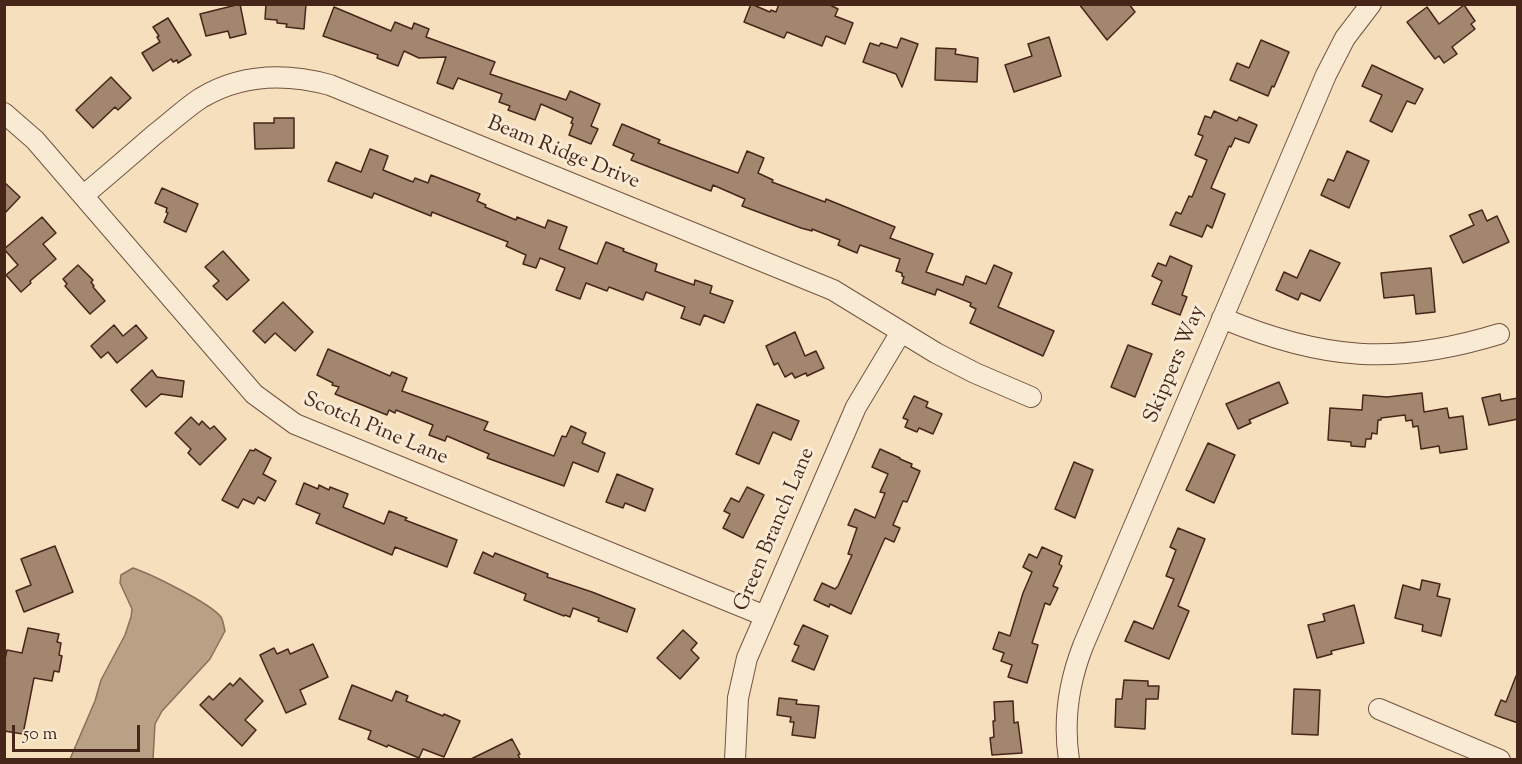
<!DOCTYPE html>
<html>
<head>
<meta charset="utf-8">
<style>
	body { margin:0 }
	#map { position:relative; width:1522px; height:764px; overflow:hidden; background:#f6dfbc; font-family:"Sorts Mill Goudy",serif }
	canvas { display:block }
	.frame { position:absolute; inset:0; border:6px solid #47261a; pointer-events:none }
	.scale { position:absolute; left:12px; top:725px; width:128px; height:27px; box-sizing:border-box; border:3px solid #47261a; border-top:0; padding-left:8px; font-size:18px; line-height:21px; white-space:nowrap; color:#47261a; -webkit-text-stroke:4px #f9ead3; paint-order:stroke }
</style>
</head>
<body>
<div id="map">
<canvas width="1522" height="764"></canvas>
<div class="frame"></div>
<div class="scale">50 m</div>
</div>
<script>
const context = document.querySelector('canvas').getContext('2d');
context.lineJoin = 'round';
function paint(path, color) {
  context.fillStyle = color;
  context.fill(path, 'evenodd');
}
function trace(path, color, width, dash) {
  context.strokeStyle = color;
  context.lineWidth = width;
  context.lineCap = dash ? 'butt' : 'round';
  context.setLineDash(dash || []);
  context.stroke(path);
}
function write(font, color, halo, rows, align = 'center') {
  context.font = font + ' "Sorts Mill Goudy",serif';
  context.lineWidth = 6;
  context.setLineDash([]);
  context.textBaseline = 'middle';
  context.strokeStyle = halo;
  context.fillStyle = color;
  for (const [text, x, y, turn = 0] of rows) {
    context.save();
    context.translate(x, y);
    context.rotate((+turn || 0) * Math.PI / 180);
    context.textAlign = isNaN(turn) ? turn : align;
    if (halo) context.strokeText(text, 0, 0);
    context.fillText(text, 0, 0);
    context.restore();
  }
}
const water = new Path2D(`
	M 133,568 C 151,574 210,603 221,617 C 223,620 224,627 225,631 L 210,659 L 162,711 L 155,724 L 153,759 L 70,759 L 95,701 L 101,680 L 125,635 L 131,617 L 132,609 L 120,583 L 121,575 Z`);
const building = new Path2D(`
	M 240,4 L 246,34 L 230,38 L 228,31 L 206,36 L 200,14 Z
	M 266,4 L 306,4 L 304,29 L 286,27 L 287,24 L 277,23 L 277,20 L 265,19 Z
	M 751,4 L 770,12 L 771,10 L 776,12 L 779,4 L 828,4 L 838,9 L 835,16 L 853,23 L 845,44 L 826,36 L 822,46 L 787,32 L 784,38 L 744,22 Z
	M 1079,4 L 1129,4 L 1135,12 L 1107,40 Z
	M 1464,5 L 1475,21 L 1471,24 L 1475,29 L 1452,47 L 1457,54 L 1444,63 L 1439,56 L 1435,59 L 1407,22 L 1427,7 L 1439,24 Z
	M 334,7 L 391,31 L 395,22 L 412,29 L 414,23 L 429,29 L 426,37 L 495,62 L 490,74 L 566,100 L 570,91 L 600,104 L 591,126 L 598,129 L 591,144 L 569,135 L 573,124 L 571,123 L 573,118 L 541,104 L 535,120 L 508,110 L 510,106 L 499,102 L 502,94 L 458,78 L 453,89 L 437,83 L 446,57 L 419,58 L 404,51 L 398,66 L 377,58 L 378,55 L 323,36 Z
	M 168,18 L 191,55 L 178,63 L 177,60 L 173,62 L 171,59 L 153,71 L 142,53 L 160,42 L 157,37 L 159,36 L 153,27 Z
	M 1049,37 L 1061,76 L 1014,92 L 1005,65 L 1032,56 L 1028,44 Z
	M 901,38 L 918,44 L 902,87 L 896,74 L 863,62 L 870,43 L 879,46 L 881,43 L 897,48 Z
	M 1261,40 L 1289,52 L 1274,87 L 1272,86 L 1268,96 L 1230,80 L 1237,63 L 1249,68 Z
	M 936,48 L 956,49 L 955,54 L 978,58 L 977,82 L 935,80 Z
	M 1372,65 L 1423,89 L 1415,104 L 1407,101 L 1392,132 L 1370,121 L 1382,95 L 1362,86 Z
	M 111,77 L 131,98 L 118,110 L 115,107 L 93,128 L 76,110 Z
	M 1214,111 L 1237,121 L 1239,117 L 1257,125 L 1249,143 L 1235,138 L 1231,147 L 1229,146 L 1211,188 L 1225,194 L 1212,228 L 1207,225 L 1202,237 L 1170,225 L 1176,212 L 1181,214 L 1189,196 L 1192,197 L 1207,160 L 1195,155 L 1203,136 L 1198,134 L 1205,116 L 1211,118 Z
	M 274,118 L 294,118 L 294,148 L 255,149 L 254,123 L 274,123 Z
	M 622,124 L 660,140 L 658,143 L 738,173 L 747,151 L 764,158 L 758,173 L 773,180 L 772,182 L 825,202 L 826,199 L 895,227 L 890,238 L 933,254 L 926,272 L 963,285 L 966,276 L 986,284 L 994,265 L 1012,273 L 998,307 L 1054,331 L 1043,356 L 970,323 L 976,309 L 970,306 L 971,303 L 937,289 L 935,295 L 902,283 L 904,277 L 902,276 L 902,273 L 896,271 L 900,259 L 860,245 L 857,253 L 838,245 L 840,240 L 812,229 L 812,231 L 801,228 L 742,206 L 745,199 L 713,185 L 711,191 L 631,160 L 634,154 L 613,145 Z
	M 370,149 L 388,156 L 383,170 L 413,182 L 415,178 L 428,183 L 431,175 L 480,194 L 477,201 L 486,205 L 485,207 L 516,220 L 517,217 L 545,228 L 548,220 L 567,227 L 559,249 L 597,264 L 606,242 L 624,249 L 623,251 L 657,264 L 655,271 L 694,285 L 695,280 L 712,286 L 710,293 L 733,301 L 724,323 L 704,315 L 700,325 L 681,318 L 685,307 L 646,292 L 643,300 L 609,287 L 607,291 L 586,283 L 580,299 L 556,290 L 565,268 L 540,258 L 536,268 L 523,264 L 526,255 L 506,246 L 508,242 L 432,212 L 431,216 L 374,193 L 372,198 L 328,181 L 336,162 L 361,172 Z
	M 1347,151 L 1369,161 L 1349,208 L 1321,195 L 1328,179 L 1334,181 Z
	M 4,182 L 20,197 L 4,214 Z
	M 162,188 L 198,204 L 186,232 L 164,222 L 168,213 L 166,212 L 167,208 L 155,203 Z
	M 1482,210 L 1487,221 L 1497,216 L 1509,242 L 1463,263 L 1450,236 L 1474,225 L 1469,215 Z
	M 42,217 L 56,233 L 43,244 L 56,259 L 30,281 L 31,283 L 21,292 L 6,275 L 18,265 L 4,249 Z
	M 1310,250 L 1340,263 L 1320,301 L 1301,293 L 1298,300 L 1276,290 L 1284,272 L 1297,278 Z
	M 223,251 L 249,280 L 227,300 L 213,286 L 219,281 L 205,267 Z
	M 1170,256 L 1192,266 L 1182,295 L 1187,297 L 1180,315 L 1152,304 L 1162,281 L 1152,276 L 1158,263 L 1166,266 Z
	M 78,265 L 93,280 L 91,282 L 94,286 L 93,287 L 105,301 L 90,314 L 65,286 L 67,284 L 63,279 Z
	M 1431,268 L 1435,312 L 1416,314 L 1414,295 L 1384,298 L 1381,273 Z
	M 283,302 L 313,332 L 295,351 L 275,333 L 265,343 L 253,331 Z
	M 114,325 L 123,336 L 136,325 L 147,338 L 117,363 L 108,352 L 101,358 L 91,346 Z
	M 795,332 L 805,356 L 816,351 L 824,368 L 807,376 L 806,373 L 795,378 L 792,373 L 785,377 L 778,363 L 774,365 L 766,346 Z
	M 1128,345 L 1152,354 L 1135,397 L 1111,387 Z
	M 328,349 L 390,376 L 392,372 L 407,378 L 402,391 L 488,422 L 484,430 L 554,456 L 562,436 L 566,437 L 571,426 L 586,433 L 582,443 L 605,453 L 598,472 L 573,462 L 564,486 L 487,458 L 489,454 L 447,436 L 445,441 L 429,435 L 433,425 L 396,410 L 395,413 L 389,410 L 387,415 L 335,394 L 339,387 L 332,385 L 333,383 L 317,375 Z
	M 152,370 L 157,377 L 184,381 L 182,397 L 161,394 L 146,407 L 131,390 Z
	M 1279,382 L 1288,403 L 1249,420 L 1251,423 L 1238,429 L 1226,404 Z
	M 1422,393 L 1424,412 L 1447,408 L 1449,418 L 1463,416 L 1467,449 L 1440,453 L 1439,446 L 1421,449 L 1418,426 L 1413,427 L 1412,420 L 1406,421 L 1405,415 L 1381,418 L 1381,420 L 1378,420 L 1377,434 L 1372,433 L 1371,439 L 1366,439 L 1365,447 L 1351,446 L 1351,442 L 1328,440 L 1330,408 L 1362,410 L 1363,395 L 1387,397 Z
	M 1500,394 L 1501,401 L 1518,398 L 1518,419 L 1489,425 L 1482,398 Z
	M 914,396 L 928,402 L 926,407 L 942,414 L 933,434 L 919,428 L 917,432 L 905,427 L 908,420 L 903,418 Z
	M 757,404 L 799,421 L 791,440 L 773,432 L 759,464 L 736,454 Z
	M 191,417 L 199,425 L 202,421 L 210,429 L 214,426 L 226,439 L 200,465 L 188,453 L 191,449 L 175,433 Z
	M 1208,443 L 1235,455 L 1214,503 L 1186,490 Z
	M 255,449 L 271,458 L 263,474 L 276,481 L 265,501 L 258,497 L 254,504 L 243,499 L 238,508 L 222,500 L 250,450 L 254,451 Z
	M 880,449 L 900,458 L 900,459 L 912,464 L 911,467 L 920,471 L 907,502 L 903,501 L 893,525 L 900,528 L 894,542 L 885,538 L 851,614 L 830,604 L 829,607 L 814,600 L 822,583 L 835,589 L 838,586 L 852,555 L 848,554 L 857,528 L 848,525 L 855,509 L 875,518 L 885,493 L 880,492 L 888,474 L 872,467 Z
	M 1074,462 L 1093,470 L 1075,518 L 1055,509 Z
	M 617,474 L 653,489 L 645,511 L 625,503 L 623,508 L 606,502 Z
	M 304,483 L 318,489 L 319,485 L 329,490 L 330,487 L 348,494 L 343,507 L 384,524 L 389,511 L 407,518 L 405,520 L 457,540 L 447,567 L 395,547 L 392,555 L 316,523 L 320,514 L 296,504 Z
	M 747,487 L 764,495 L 743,538 L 723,528 L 730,514 L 724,511 L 731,498 L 739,502 Z
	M 1178,528 L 1205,539 L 1178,606 L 1189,611 L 1169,659 L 1125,641 L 1134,621 L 1153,629 L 1174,579 L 1166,576 L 1176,550 L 1170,547 Z
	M 55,546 L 73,592 L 24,612 L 16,591 L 31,585 L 21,559 Z
	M 1042,547 L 1062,556 L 1059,564 L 1062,566 L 1053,586 L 1058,588 L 1050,605 L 1045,603 L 1032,643 L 1038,645 L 1027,683 L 1008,677 L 1012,665 L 1001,661 L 1004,653 L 993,649 L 999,632 L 1010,636 L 1023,593 L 1032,572 L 1023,567 L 1029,554 L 1037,558 Z
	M 483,552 L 493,557 L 495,553 L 548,574 L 547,577 L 592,592 L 635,609 L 627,632 L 598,621 L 599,618 L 573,608 L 570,617 L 565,615 L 564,616 L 524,600 L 526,594 L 474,573 Z
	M 1422,580 L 1440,584 L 1437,596 L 1450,599 L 1441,636 L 1422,631 L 1423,625 L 1395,618 L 1403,585 L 1420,590 Z
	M 1354,605 L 1364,643 L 1331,651 L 1332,654 L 1317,658 L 1308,625 L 1325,621 L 1323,614 Z
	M 803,625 L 828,636 L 814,670 L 792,661 L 799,646 L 794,644 Z
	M 28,628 L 59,634 L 57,642 L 61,643 L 59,655 L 62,656 L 59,672 L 54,671 L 52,681 L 34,678 L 23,734 L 4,731 L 4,664 L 7,650 L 22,653 Z
	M 683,630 L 697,643 L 691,650 L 699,658 L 680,679 L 657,658 Z
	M 313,644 L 328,677 L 300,690 L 306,704 L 286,713 L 260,655 L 274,648 L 277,654 L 288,649 L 290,654 Z
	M 1516,676 L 1518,677 L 1518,723 L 1495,715 L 1501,700 L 1506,702 Z
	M 240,678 L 263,701 L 245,720 L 256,730 L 242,746 L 200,705 L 209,696 L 213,700 L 230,683 L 233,686 Z
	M 1124,680 L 1148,681 L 1148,686 L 1159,686 L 1158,699 L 1146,699 L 1145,729 L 1115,727 L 1116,699 L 1122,699 Z
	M 352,685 L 392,701 L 396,691 L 408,696 L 406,701 L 443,716 L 444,714 L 460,721 L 444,757 L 423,749 L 419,758 L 388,745 L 387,747 L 368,739 L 371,731 L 339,719 Z
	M 1294,689 L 1320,690 L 1318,735 L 1292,734 Z
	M 779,698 L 797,700 L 796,704 L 819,706 L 815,738 L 792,735 L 794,722 L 790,722 L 791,717 L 777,715 Z
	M 1013,701 L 1014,723 L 1018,722 L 1022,753 L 992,755 L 990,738 L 994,737 L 993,721 L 995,721 L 994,702 Z
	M 512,739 L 520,754 L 518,755 L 520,759 L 471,759 Z`);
const minor = new Path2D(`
	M 4,113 L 35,140 L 254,394 L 295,424 L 765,616
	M 84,195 C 108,175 131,155 154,135 C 170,123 184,109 201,98 C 241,74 286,73 330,85 L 833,290 L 936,353 L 975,373 L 1031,397
	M 1222,318 C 1322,360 1395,366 1499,334
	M 1379,709 L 1500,760
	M 735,760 L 738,698 L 747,658 L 856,407 L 901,332
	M 1069,760 C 1063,721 1069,682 1083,646 L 1326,75 L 1345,38 L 1371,4`);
const streetNames = [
	["Beam Ridge Drive",563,154,22],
	["Skippers Way",1176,365,-67],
	["Scotch Pine Lane",375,430,23],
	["Green Branch Lane",776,530,-67]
];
paint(water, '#baa085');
trace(water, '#8c6f5a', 1.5);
paint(building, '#a2866e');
trace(building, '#47261a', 1.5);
trace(minor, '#735442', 22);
trace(minor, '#f9ead3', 20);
write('21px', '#47261a', '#f9ead3', streetNames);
</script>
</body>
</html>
